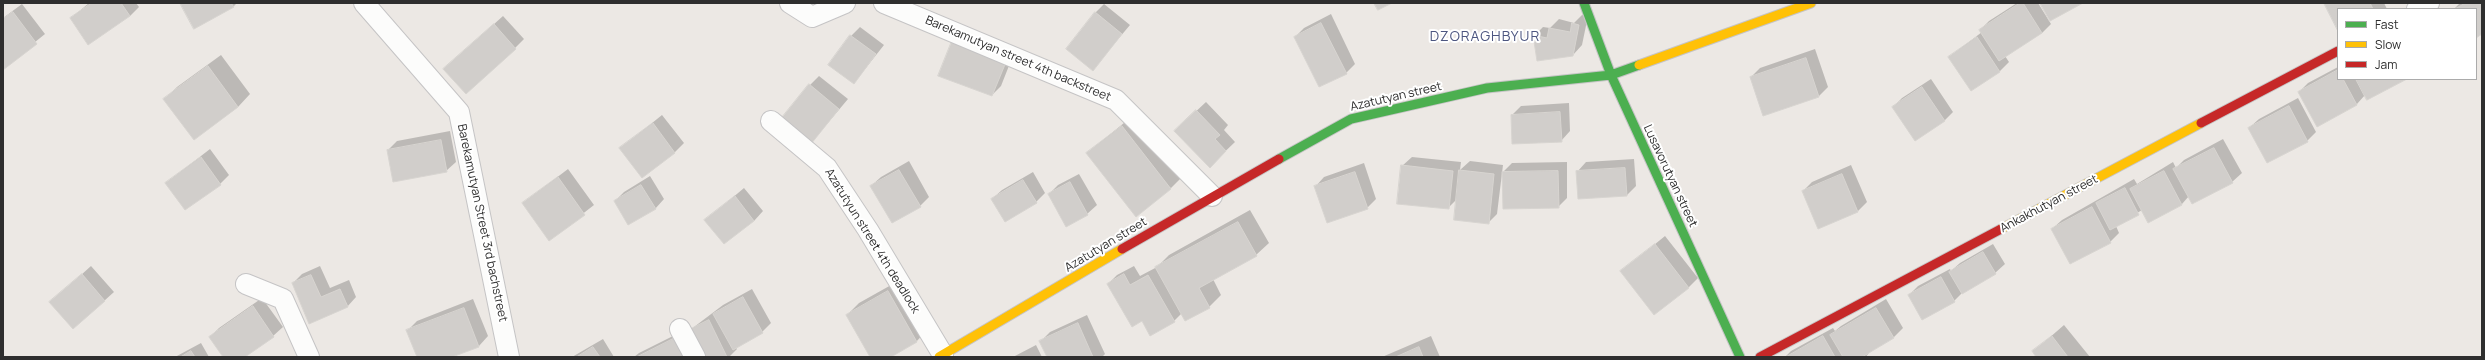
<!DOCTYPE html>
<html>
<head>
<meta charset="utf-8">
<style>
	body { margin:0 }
	#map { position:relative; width:2485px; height:360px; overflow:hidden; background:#ece8e4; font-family:Manrope,sans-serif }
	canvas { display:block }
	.frame { position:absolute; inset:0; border:4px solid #2e2e2e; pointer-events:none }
	.legend { position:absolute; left:2337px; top:8px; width:140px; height:72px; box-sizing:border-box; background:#fff; border:1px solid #ababab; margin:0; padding:5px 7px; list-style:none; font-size:12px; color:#2e2e2e }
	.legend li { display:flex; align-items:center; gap:8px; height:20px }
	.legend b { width:20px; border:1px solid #ababab }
</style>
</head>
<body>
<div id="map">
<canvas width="2485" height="360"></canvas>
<div class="frame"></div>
<ul class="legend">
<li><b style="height:5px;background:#4caf50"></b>Fast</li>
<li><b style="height:5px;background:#ffc107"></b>Slow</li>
<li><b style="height:5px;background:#c62828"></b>Jam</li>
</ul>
</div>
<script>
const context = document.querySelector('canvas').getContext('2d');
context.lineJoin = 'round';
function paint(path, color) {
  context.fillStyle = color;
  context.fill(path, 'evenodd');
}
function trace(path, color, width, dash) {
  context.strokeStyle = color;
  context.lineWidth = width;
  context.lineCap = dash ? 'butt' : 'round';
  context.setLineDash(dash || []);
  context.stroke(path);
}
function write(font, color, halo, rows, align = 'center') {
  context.font = font + ' Manrope,sans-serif';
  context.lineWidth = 4;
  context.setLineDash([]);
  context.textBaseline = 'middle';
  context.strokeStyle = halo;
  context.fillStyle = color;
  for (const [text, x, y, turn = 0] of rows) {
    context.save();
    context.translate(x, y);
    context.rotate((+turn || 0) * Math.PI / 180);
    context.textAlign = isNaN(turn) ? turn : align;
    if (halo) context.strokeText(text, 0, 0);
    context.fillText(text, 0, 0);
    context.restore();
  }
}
const shadow = new Path2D(`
	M 89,3 L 136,3 L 139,7 L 130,16 L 71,18 Z
	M 181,3 L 237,3 L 233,7 Z
	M 2017,3 L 2038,3 L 2051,24 L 2042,33 L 2005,56 L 2009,62 L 2000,71 L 1971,90 L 1949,57 L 1982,32 L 1980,30 L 1989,21 Z
	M 2325,3 L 2384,3 L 2387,9 L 2338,9 L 2338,29 Z
	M 2460,3 L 2482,3 L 2482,33 L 2476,37 L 2476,9 L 2454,9 Z
	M 22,4 L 45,34 L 3,68 L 3,18 Z
	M 1104,4 L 1130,25 L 1093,69 L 1095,13 Z
	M 1331,14 L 1355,64 L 1346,73 L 1295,37 L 1304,28 Z
	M 1582,15 L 1588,16 L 1582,45 L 1573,55 L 1534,36 L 1543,27 L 1550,28 L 1559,19 L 1574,23 Z
	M 503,16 L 524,39 L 515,48 L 454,60 Z
	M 860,27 L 884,45 L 854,83 L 851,36 Z
	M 962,33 L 1014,53 L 1001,86 L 992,95 Z
	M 1815,49 L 1828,87 L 1819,96 L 1764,115 L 1751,77 L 1760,68 Z
	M 221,55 L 250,94 L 238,107 L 194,139 L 165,99 L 177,87 Z
	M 2338,67 L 2338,79 L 2404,79 L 2365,95 L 2357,104 L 2317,125 L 2299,92 L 2308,83 Z
	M 819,76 L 848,99 L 811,143 L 810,85 Z
	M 1931,79 L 1953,112 L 1944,121 L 1893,107 L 1902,98 Z
	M 2298,98 L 2316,132 L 2307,141 L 2249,128 L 2259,119 Z
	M 1206,102 L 1228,125 L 1224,130 L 1235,142 L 1210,166 L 1175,131 Z
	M 1569,103 L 1570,131 L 1561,141 L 1513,143 L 1512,115 L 1521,106 Z
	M 1135,114 L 1183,176 L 1171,188 L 1087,153 Z
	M 662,115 L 684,143 L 674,153 L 621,148 Z
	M 450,131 L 456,162 L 446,171 L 388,150 L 397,141 Z
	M 2223,139 L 2242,173 L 2232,182 L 2189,196 L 2182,204 L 2142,210 L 2116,226 L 2119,233 L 2110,242 L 2052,229 L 2062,220 L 2134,179 L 2137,184 L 2173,162 L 2176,168 L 2184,160 Z
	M 210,149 L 229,175 L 220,184 L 166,183 Z
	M 1412,157 L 1461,162 L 1460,170 L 1470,161 L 1503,165 L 1497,214 L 1488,223 L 1457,199 L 1448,208 L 1402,166 Z
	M 1634,159 L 1636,186 L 1627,195 L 1577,172 L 1586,162 Z
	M 909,161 L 929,197 L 920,206 L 871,186 L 881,177 Z
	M 1567,162 L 1567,198 L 1558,207 L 1502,173 L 1512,163 Z
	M 1364,163 L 1376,199 L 1367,208 L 1315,187 L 1324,177 Z
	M 1851,165 L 1867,202 L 1858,211 L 1819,228 L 1803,191 L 1812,182 Z
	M 568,169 L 594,205 L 549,240 L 523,203 Z
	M 1033,172 L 1045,193 L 1036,202 L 992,199 L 1002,190 Z
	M 1079,174 L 1097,205 L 1087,214 L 1049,194 L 1058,185 Z
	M 650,176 L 664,199 L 655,209 L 615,201 L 624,192 Z
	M 744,188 L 763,211 L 754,221 L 706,220 Z
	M 1250,210 L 1269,243 L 1256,255 L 1213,279 L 1221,295 L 1209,307 L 1182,313 L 1174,321 L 1142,320 L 1108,284 L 1117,275 L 1134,266 L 1140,276 L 1157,267 L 1169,255 Z
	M 1665,236 L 1698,278 L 1688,288 L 1622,271 Z
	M 1993,244 L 2005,264 L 1995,273 L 1963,292 L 1954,301 L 1909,295 L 1918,286 L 1950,269 L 1951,271 L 1960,263 Z
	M 91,266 L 114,292 L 104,301 L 51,302 Z
	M 320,266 L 330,288 L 349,280 L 356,297 L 347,307 L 310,323 L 293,283 L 302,274 Z
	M 900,280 L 928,329 L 916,342 L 889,357 L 871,357 L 847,315 L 859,303 Z
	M 752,289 L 771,323 L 762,332 L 736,347 L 737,349 L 729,357 L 704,357 L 690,330 L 723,305 Z
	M 262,298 L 283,327 L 273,336 L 243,357 L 224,357 L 210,337 L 219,328 Z
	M 473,299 L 488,336 L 479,346 L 449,357 L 418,357 L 408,330 L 417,321 Z
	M 1886,299 L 1903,328 L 1894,337 L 1870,351 L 1866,357 L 1785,357 L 1791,351 L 1833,328 L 1835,331 L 1841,326 Z
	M 1087,315 L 1105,354 L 1102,357 L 1048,357 L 1041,341 L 1050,332 Z
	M 2064,325 L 2090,357 L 2038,357 L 2033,352 Z
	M 687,329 L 698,357 L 634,357 L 639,353 Z
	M 1431,336 L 1440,357 L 1382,357 Z
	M 603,339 L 614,357 L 572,357 Z
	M 201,343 L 209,357 L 175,357 Z
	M 1036,345 L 1042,357 L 1013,357 Z`);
const building = new Path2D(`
	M 92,3 L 121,3 L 130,16 L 88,45 L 70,18 Z
	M 180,3 L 231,3 L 234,7 L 194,29 Z
	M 1374,3 L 1392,3 L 1378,10 Z
	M 2020,3 L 2023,3 L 2042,33 L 1999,61 L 1979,30 Z
	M 2040,3 L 2083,3 L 2050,21 Z
	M 2324,3 L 2370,3 L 2373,9 L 2338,9 L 2338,31 Z
	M 2466,3 L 2482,3 L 2482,34 L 2476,38 L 2476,9 L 2455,9 Z
	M 13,12 L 37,44 L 3,70 L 3,19 Z
	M 1095,12 L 1122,34 L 1093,71 L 1066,49 Z
	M 1321,23 L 1347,74 L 1319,87 L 1294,37 Z
	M 1572,23 L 1579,25 L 1573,56 L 1537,61 L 1533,35 L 1547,38 L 1549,28 L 1570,32 Z
	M 494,24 L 516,49 L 466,94 L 443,69 Z
	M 850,35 L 876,54 L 854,84 L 828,65 Z
	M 1977,37 L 2000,72 L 1971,91 L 1948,57 Z
	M 952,41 L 1006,62 L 992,96 L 938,76 Z
	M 1806,58 L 1819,97 L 1763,116 L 1750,77 Z
	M 208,66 L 238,107 L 194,140 L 163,99 Z
	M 2338,70 L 2338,79 L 2343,79 L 2357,105 L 2317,127 L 2298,92 Z
	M 2356,79 L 2407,79 L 2367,100 Z
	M 809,84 L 839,109 L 811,144 L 780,120 Z
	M 1922,87 L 1945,121 L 1915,141 L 1892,107 Z
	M 2289,106 L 2308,142 L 2267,163 L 2248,128 Z
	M 1196,110 L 1220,135 L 1215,139 L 1226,151 L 1210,168 L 1174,131 Z
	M 1560,112 L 1562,142 L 1512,144 L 1511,115 Z
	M 653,123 L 675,153 L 642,178 L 619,148 Z
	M 1122,126 L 1171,189 L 1136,217 L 1086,153 Z
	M 441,140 L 447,172 L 393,182 L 387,150 Z
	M 2214,148 L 2233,183 L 2192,204 L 2173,169 Z
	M 201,157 L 221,185 L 185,210 L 165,183 Z
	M 1401,165 L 1453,171 L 1449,209 L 1397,204 Z
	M 1625,168 L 1627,196 L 1578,199 L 1576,171 Z
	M 899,170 L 921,207 L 892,223 L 870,186 Z
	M 1459,170 L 1494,174 L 1489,224 L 1454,220 Z
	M 1558,171 L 1559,208 L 1503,209 L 1502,172 Z
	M 2164,171 L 2182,205 L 2148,223 L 2130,189 Z
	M 1355,172 L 1368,209 L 1327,223 L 1314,186 Z
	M 1842,174 L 1858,212 L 1818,229 L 1802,191 Z
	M 558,177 L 585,215 L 549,241 L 522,203 Z
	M 1023,180 L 1037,203 L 1005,222 L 991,199 Z
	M 1070,182 L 1088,215 L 1066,227 L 1048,194 Z
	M 641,185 L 656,209 L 628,225 L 614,201 Z
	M 2125,188 L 2139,215 L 2110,230 L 2096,203 Z
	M 735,196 L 754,221 L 724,244 L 704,220 Z
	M 2092,207 L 2111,243 L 2070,264 L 2051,229 Z
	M 1238,222 L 1257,256 L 1199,288 L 1210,308 L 1185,321 L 1155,267 Z
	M 1655,244 L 1689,288 L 1654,315 L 1620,271 Z
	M 1983,252 L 1996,274 L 1962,294 L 1949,272 Z
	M 82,274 L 105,301 L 73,329 L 49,302 Z
	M 1124,274 L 1130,285 L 1148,275 L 1175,322 L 1150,336 L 1142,321 L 1132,327 L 1107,284 Z
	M 311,275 L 321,297 L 340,289 L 348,307 L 309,324 L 292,283 Z
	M 1941,277 L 1955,302 L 1922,320 L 1908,295 Z
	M 888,291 L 917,342 L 891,357 L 870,357 L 846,315 Z
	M 743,297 L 763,333 L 733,350 L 713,314 Z
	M 253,306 L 274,337 L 245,357 L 223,357 L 209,337 Z
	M 464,308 L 479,347 L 452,357 L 417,357 L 406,330 Z
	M 1876,308 L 1894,338 L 1862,357 L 1843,357 L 1830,335 Z
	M 709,320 L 727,357 L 703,357 L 689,330 Z
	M 1078,323 L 1093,357 L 1047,357 L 1039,341 Z
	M 1823,336 L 1835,357 L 1786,357 Z
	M 2052,336 L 2068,357 L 2036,357 L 2032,351 Z
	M 677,337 L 687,357 L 637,357 Z
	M 593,347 L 600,357 L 577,357 Z
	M 1419,347 L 1423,357 L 1396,357 Z
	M 191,351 L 195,357 L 181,357 Z`);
const street = new Path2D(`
	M 364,3 L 459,112 L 509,357
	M 790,3 L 812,17 L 845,3
	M 884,3 L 1116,100 L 1212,196
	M 2417,9 L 2429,3
	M 771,121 L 827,168 L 868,230 L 943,355
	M 246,284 L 283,299 L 309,357
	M 680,329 L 695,357`);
const fast = new Path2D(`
	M 1584,3 L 1611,75 L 1740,357
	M 1279,159 L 1351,119 L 1487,88 L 1611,75 L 1639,65`);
const slow = new Path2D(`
	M 1639,65 L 1811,3
	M 2001,229 L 2201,123
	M 939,357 L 1122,249`);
const jam = new Path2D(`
	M 2201,123 L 2338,51
	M 1122,249 L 1279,159
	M 1760,357 L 2001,229`);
const streetNames = [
	["Barekamutyan street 4th backstreet",1018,59,23],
	["Azatutyan street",1396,97,-13],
	["Lusavorutyan street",1670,176,65],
	["Ankakhutyan street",2049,204,-28],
	["Barekamutyan Street 3rd bachstreet",482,223,78],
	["Azatutyun street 4th deadlock",872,241,58],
	["Azatutyan street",1106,245,-31]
];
const quarterNames = [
	["DZORAGHBYUR",1485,37]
];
paint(shadow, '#0003');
paint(building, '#d1cecb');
trace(building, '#d7d4d0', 1);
trace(street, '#c5c4c5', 22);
trace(fast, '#c5c4c5', 11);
trace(slow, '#c5c4c5', 11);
trace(jam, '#c5c4c5', 11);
trace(street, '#fcfcfb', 20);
trace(fast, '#4caf50', 9);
trace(slow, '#ffc107', 9);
trace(jam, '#c62828', 9);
write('12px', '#2e2e2e', '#fff', streetNames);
context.letterSpacing = '1px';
write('14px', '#4d5680', '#fff', quarterNames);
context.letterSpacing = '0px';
</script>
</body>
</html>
